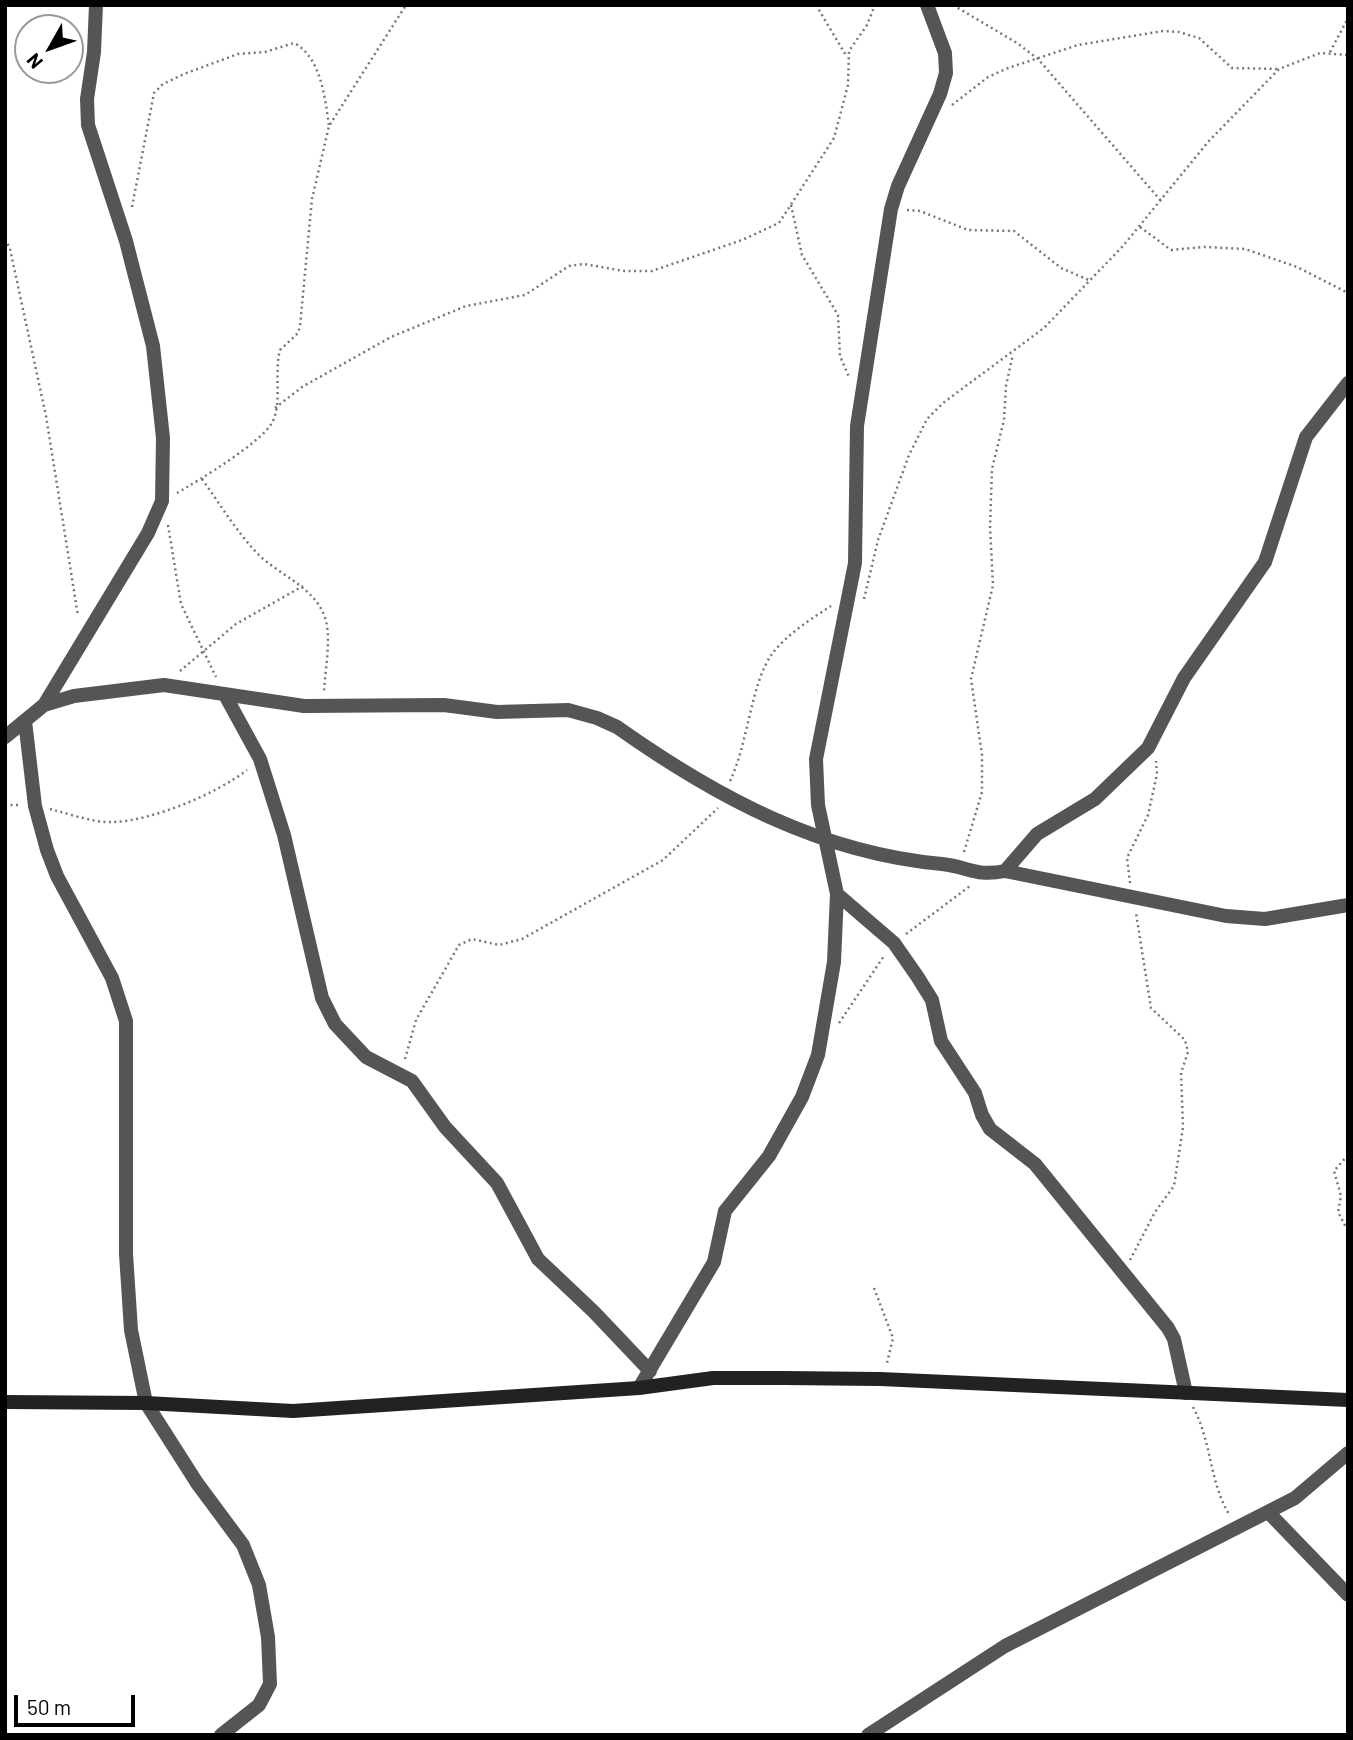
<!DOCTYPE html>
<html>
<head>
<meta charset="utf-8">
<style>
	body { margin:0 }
	#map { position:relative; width:1353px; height:1740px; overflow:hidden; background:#fff; font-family:Barlow,sans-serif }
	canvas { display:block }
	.frame { position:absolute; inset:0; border:7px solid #000; pointer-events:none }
	.north { position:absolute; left:14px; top:14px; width:70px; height:70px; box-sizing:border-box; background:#fff; border:2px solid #999; border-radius:50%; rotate:230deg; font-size:19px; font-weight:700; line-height:28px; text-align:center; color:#000 }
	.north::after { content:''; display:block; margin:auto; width:24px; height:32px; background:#000; clip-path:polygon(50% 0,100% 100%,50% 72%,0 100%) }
	.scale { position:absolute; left:14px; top:1695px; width:121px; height:32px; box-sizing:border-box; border:4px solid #000; border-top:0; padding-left:9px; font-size:21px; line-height:24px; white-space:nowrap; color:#000; -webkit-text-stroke:5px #fff; paint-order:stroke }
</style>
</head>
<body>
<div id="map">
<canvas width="1353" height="1740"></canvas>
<div class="frame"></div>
<div class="north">N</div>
<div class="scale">50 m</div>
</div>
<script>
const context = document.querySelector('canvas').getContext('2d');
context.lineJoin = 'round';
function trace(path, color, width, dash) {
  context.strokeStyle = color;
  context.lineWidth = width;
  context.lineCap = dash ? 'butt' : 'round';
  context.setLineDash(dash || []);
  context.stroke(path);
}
const path = new Path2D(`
	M 816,5 L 847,57
	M 953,5 L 1017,43 L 1038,59 L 1162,202
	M 1330,52 L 1348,18
	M 952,105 L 988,77 L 1008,68 L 1078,45 L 1163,31 L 1179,32 L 1199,38 L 1232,68 L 1279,69
	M 791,205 L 802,255 L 838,315 L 840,356 L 849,377
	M 132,207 L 154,93 L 163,84 L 184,74 L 238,54 L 265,52 L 294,43 C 321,57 325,98 329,126
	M 907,210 L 920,211 L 968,230 L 1014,231 L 1061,268 L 1091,281
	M 1140,227 L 1171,250 L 1204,247 L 1245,249 L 1297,267 L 1348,293
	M 5,239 L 10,249 L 46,416 L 78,616
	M 275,408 L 302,387 L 391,337 L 466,306 L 525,295 L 569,266 L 584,264 L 624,271 L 652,271 L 742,240 L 779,223 L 834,138 L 848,85 L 849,51 L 867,25 L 875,5
	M 202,479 C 220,504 236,531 257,553 C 279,576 317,587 326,621 C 331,642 325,670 324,692
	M 177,493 C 198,481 264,441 273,421 C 282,401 274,372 280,350 L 298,333 L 300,326 L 312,199 L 329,126 L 406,5
	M 168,525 L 181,604 L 216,677
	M 864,599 L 878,540 L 909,455 L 927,419 L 943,403 L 1044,328 L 1123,246 L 1208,142 L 1279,69 L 1320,53 L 1348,55
	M 180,671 L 236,624 L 303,586
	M 730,781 C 748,744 751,683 772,654 C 787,634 811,619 831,606
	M 5,805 L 19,805
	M 50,809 C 70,814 93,823 113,822 C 152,821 218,793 247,770
	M 964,852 L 982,792 L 982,755 L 971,679 L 993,585 L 990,527 L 992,469 L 1004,420 L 1006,386 L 1013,354
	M 1130,883 L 1127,858 L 1148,815 L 1157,774 L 1156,761
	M 906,934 L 970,886
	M 839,1023 L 884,956
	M 405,1059 L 416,1020 L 459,945 L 472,939 L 499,945 L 522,939 L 663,860 L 718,808
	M 1348,1155 L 1334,1171 L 1341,1196 L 1338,1212 L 1348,1231
	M 1130,1260 L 1155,1212 L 1174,1186 L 1183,1127 L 1181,1073 L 1188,1052 L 1185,1040 L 1151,1008 L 1136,913
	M 874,1288 L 893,1338 L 887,1363
	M 1193,1407 C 1212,1442 1209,1482 1230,1516`);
const street = new Path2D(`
	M 225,695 L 260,759 L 284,835 L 322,998 L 335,1024 L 366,1057 L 412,1081 L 445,1127 L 497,1183 L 538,1259 L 594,1312 L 650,1371
	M 44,705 L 148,533 L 162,501 L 163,438 L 153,346 L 126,241 L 88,125 L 87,99 L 94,52 L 96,5
	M 25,721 L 35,806 L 47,850 L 57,876 L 112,978 L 126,1021 L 126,1254 L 131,1330 L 146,1403 L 197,1483 L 243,1545 L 259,1585 L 268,1637 L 270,1684 L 259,1705 L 221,1735
	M 5,737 L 44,705 L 74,696 L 164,685 L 304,706 L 444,705 L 497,712 L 568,710 L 597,718 L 617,727 C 716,797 820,853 942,864 C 969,867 976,877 1005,871 L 1226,916 L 1265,919 L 1348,905
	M 1005,871 L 1037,834 L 1095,799 L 1148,748 L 1184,678 L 1265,562 L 1306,437 L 1348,383
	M 837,894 L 894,943 L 917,976 L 932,1000 L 941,1041 L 975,1093 L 982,1115 L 990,1129 L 1035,1164 L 1168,1328 L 1174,1339 L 1186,1393
	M 639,1388 L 714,1262 L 725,1211 L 769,1156 L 802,1097 L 818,1055 L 834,962 L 837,894 L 818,805 L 816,759 L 855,563 L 857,426 L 891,209 L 898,186 L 940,94 L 946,73 L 945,53 L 927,5
	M 1268,1512 L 1348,1595
	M 868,1735 L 1005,1646 L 1295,1498 L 1348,1453`);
const secondary = new Path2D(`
	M 5,1402 L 146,1403 L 293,1411 L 639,1388 L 713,1378 L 783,1378 L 880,1379 L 1348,1400`);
trace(path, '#777', 2.5, [2, 3.5]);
trace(street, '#555', 14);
trace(secondary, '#222', 14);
</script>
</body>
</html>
